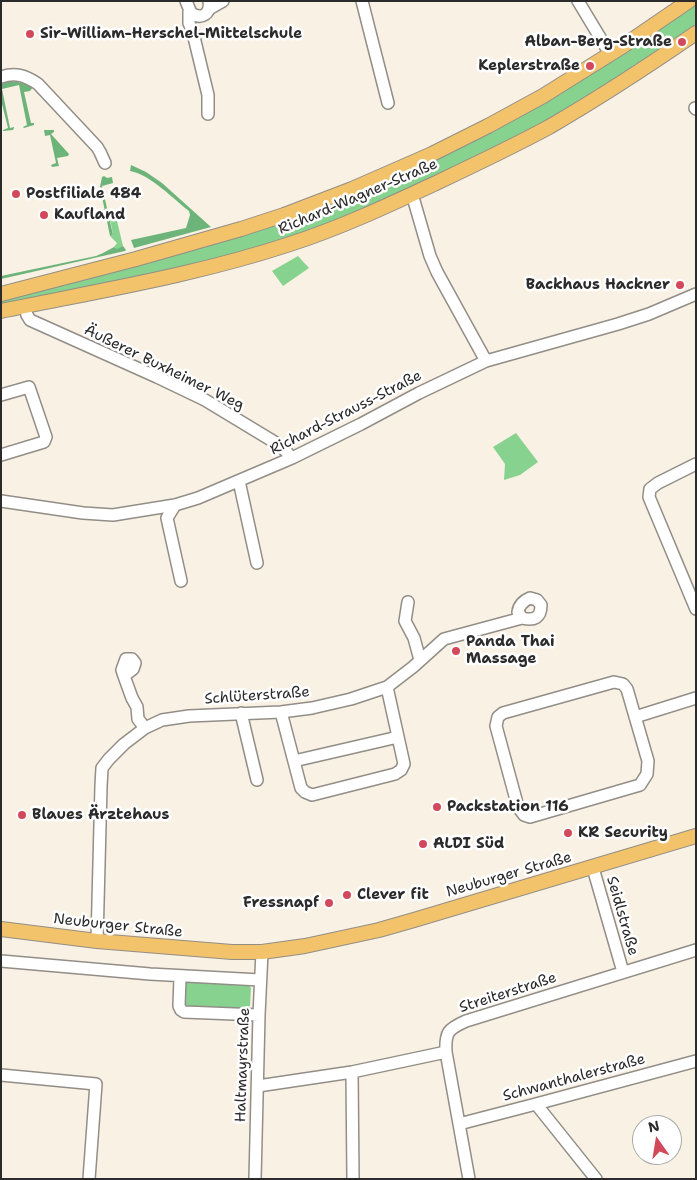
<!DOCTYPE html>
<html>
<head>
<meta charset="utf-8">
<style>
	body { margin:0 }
	#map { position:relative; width:697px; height:1180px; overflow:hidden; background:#f9f1e3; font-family:"Shantell Sans",sans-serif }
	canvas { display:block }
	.frame { position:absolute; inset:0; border:2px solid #2b2b2b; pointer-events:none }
	.north { position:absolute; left:632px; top:1115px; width:50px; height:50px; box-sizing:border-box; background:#fff; border:1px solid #aaa; border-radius:50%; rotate:347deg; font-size:14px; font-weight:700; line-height:20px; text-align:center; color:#2b2b2b }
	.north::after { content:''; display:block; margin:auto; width:18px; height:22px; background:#d1495b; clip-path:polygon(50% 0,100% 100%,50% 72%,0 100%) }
</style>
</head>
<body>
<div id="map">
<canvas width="697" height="1180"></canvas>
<div class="frame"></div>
<div class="north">N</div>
</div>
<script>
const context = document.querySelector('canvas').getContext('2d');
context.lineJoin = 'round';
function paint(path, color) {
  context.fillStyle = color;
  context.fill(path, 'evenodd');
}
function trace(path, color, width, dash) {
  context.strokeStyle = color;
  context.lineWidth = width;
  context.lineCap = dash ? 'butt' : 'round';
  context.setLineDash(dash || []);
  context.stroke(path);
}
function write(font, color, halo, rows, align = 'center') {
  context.font = font + ' "Shantell Sans",sans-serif';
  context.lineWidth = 5;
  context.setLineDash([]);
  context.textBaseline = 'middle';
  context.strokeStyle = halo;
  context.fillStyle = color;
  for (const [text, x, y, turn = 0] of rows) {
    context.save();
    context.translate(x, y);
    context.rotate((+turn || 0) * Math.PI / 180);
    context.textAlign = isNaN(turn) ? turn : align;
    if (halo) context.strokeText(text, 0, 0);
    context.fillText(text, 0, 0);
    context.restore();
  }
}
const green = new Path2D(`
	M 696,3 L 696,28 L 610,87 L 438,179 L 335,222 L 262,246 L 186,267 L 1,306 L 1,300 L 299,213 L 578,80 Z
	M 116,217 L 123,246 L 117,250 L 114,247 L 117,243 L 110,236 L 113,235 L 110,218 Z
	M 298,256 L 309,268 L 283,286 L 272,271 Z
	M 516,433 L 538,462 L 520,475 L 504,480 L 505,464 L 493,447 Z
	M 185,982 L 249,986 L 251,988 L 250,1006 L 245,1010 L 189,1009 L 182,1004 Z`);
const forest = new Path2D(`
	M 7,82 C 17,81 24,83 33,87 L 30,91 L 24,92 L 31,123 L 34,123 L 34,125 L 24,128 L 23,127 L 27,125 L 19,85 L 2,89 L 10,128 L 14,127 L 14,128 L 13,130 L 3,131 L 3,130 L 8,128 L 1,100 L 1,84 Z
	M 44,130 L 54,130 L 54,132 L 51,134 L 69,154 L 68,156 L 57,158 L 59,166 L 52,167 L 51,165 L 56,163 L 50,135 L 45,136 Z
	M 131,165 L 146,172 L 162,183 L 211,227 L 134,248 L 131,240 L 186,228 L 190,215 L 189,211 C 172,198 151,175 130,171 Z
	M 104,176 L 107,178 L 112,177 L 113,183 L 102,186 L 113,235 L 110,236 L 100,187 L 102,177 Z
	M 123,246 L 126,250 L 125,251 L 1,279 L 1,276 L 96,256 L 103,253 L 114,247 L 117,249 Z`);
const minor = new Path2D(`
	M 186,1 L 191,13 C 202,20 211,14 209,1
	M 362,1 L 388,103
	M 578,1 L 610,54
	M 209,9 L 223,1
	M 189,11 L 189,23 L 193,33 L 208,95 L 208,114
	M 1,77 C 16,72 26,76 38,84 L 97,147 L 100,152 L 105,163
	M 695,108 L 696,109
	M 412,194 L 430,256 L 437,272 L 486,361
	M 25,307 L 27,315 L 30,320 L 157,377 L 205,400 L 281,446 L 292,458
	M 1,395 L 29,387 L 46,437 L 44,442 L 1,455
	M 696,464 L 658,483 L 650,489 L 649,497 L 696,609
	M 239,481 L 257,563
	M 1,501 L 83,513 L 113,515 L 175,505 L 198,498 L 292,458 L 361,424 L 419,393 L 486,361 L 618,324 L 649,314 L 696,294
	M 175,505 L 167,518 L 181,581
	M 408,602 L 405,621 L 414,638 L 420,660
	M 124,676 L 122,670 L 126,659 L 132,659 L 135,663 L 133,669 L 124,676 L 132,698 L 137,707 L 138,719 L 145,728
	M 614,682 L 623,684 L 627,689 L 648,761 L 647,774 L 640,785 L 530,817 L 524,815 L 518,807 L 496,726 L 498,717 L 503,713 Z
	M 281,712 L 301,788 L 305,792 L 312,795 L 395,774 L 401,770 L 404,764 L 387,687
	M 241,713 L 257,780
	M 635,717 L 696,698
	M 294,761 L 398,737
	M 593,868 L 623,972
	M 97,941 L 101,786 L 102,768 L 109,759 L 124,744 L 145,728 L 162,720 L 189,716 L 281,712 L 312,708 L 351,699 L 387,687 L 413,667 L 444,639 L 522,618 C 534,621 541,618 541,605 L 537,600 L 530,598 C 523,601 519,605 518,612 L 522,618
	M 1,961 L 150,974 L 260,980
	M 180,977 L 179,1006 L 181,1010 L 184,1012 L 259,1015
	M 446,1052 L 469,1179
	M 352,1072 L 353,1179
	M 1,1075 L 96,1084 L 89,1179
	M 258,1086 L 352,1072 L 446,1052 C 445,1032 448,1029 466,1021 L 696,950
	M 536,1104 L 596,1179
	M 459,1124 L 536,1104 L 696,1061
	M 255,1179 L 259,1015 L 262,952`);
const major = new Path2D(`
	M 1,294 L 136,259 L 241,229 L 284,215 L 352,189 L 432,154 L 488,126 L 543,96 L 623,46 L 689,1
	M 1,311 C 98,291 196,275 290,244 C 340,228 389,205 436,183 C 474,165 512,147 549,127 C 599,98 648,66 696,33
	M 1,929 L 97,941 L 232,952 L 262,952 L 305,946 L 379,930 L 414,920 L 696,836`);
const markers = [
	[30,34,5,"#d1495b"],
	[682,42,5,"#d1495b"],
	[590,66,5,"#d1495b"],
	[16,194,5,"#d1495b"],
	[44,215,5,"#d1495b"],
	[680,285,5,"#d1495b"],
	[456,651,5,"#d1495b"],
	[437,807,5,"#d1495b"],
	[22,815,5,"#d1495b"],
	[568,833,5,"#d1495b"],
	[423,844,5,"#d1495b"],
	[347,895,5,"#d1495b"],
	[329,903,5,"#d1495b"]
];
const poiNames = [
	["Sir-William-Herschel-Mittelschule",40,34],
	["Alban-Berg-Straße",672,42,"right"],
	["Keplerstraße",580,66,"right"],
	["Postfiliale 484",26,194],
	["Kaufland",54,215],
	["Backhaus Hackner",670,285,"right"],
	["Panda Thai",466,642],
	["Massage",466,659],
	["Packstation 116",447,807],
	["Blaues Ärztehaus",32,815],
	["KR Security",578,833],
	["ALDI Süd",433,844],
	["Clever fit",357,895],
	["Fressnapf",319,903,"right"]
];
const streetNames = [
	["Richard-Wagner-Straße",358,197,-23],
	["Äußerer Buxheimer Weg",164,368,26],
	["Richard-Strauss-Straße",346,413,-27],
	["Schlüterstraße",257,696,-4],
	["Neuburger Straße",509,875,-16],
	["Seidlstraße",622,916,74],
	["Neuburger Straße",118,926,6],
	["Streiterstraße",508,993,-18],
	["Haltmayrstraße",243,1065,-88],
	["Schwanthalerstraße",574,1078,-15]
];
paint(green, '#87d28f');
paint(forest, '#6db47a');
trace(minor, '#928e87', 14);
trace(major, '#928e87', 16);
trace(minor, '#fff', 11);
trace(major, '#f2c36a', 14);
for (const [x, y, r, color] of markers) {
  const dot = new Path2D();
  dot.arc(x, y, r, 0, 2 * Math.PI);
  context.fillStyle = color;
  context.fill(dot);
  trace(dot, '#fff', 2);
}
write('bold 15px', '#2b2b2b', '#fff', poiNames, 'left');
write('15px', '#2b2b2b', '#fff', streetNames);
</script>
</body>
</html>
